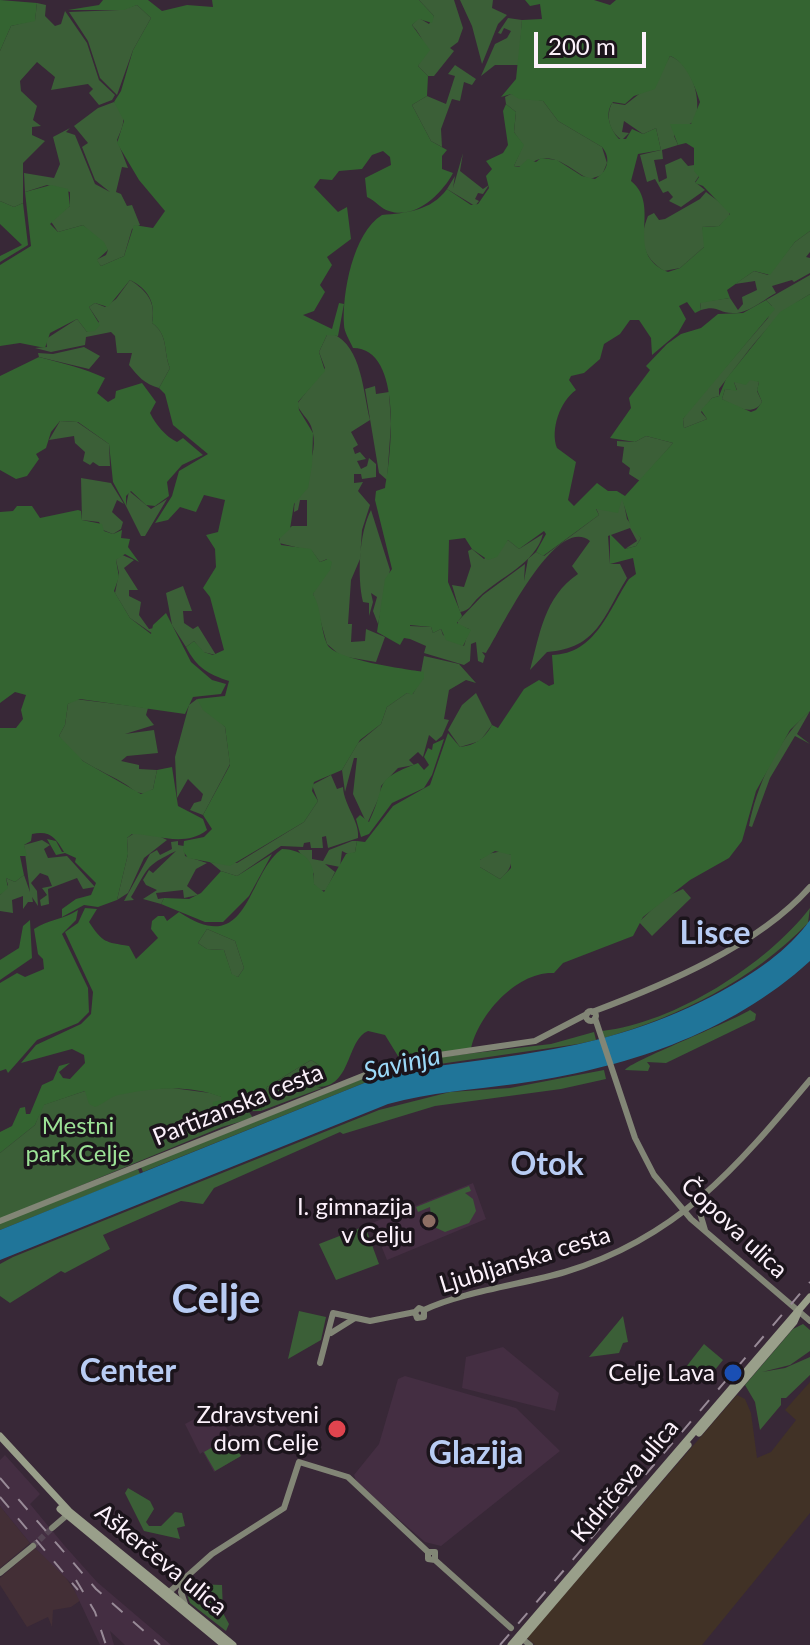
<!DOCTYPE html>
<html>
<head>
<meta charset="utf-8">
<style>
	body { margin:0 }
	#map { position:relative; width:810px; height:1645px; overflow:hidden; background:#382837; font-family:Lato,sans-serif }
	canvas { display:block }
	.scale { position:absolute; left:534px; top:32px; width:112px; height:36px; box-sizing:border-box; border:4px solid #fcf1fb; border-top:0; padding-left:10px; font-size:24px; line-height:28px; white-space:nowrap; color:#fcf1fb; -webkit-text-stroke:6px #1b141b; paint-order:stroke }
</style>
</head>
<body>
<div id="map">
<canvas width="810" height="1645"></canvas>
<div class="scale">200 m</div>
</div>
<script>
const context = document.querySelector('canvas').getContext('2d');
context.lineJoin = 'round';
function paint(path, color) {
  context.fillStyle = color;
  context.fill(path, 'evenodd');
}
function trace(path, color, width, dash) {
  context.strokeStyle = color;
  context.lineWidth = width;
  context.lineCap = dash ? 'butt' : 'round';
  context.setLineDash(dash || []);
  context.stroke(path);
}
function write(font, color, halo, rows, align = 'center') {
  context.font = font + ' Lato,sans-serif';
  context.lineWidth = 7;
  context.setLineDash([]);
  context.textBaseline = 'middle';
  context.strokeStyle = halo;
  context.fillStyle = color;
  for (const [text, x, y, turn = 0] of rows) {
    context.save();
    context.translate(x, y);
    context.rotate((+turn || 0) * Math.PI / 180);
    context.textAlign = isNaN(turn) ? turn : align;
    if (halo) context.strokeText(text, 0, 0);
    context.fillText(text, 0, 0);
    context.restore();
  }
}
const commercial = new Path2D(`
	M 0,1506 L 30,1543 L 0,1568 Z
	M 35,1548 L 62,1572 L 81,1600 L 71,1607 L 53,1610 L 52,1627 L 48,1617 L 27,1627 L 0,1585 L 0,1578 Z`);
const industrial = new Path2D(`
	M 810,1382 L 810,1513 L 702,1645 L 535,1645 L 527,1638 L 737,1395 L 745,1399 L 751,1413 L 757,1458 L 771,1452 L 796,1420 L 785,1410 Z`);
const built = new Path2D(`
	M 473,1183 L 486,1219 L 387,1260 L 372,1223 Z
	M 503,1347 L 559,1393 L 555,1411 L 462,1388 L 466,1357 Z
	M 405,1376 L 516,1408 L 560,1451 L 441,1546 L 425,1542 L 357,1483 L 354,1475 L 379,1444 L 398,1379 Z
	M 215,1408 L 242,1455 L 214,1472 L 203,1452 L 200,1454 L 185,1424 Z
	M 5,1455 L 40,1494 L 30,1504 L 64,1545 L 97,1582 L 171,1645 L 125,1645 L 110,1631 L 114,1645 L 100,1645 L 71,1583 L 30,1543 L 0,1506 L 0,1460 Z`);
const green = new Path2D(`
	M 419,0 L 454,0 L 463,28 L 458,42 L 450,48 L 454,51 L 434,76 L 428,76 L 418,66 C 428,49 425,40 412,25 L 419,18 L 429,24 L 434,16 Z
	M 460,0 L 493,0 L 492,8 L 507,15 L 498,24 L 482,64 L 472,26 Z
	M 37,3 L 46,5 L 45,16 L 55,26 L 61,24 L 65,11 L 87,43 L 99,80 L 115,95 L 112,100 L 99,105 L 89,93 L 93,89 L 88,84 L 51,90 L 55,77 L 37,62 L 20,81 L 21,91 L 37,106 L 33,120 L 41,126 L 32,127 L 32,135 L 45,141 L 23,163 L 23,203 L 14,207 L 0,201 L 0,51 L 11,26 L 35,20 Z
	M 137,5 L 151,18 L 133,50 L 117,95 L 100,78 L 88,41 L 69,12 L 119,10 Z
	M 508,18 L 522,20 L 519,65 L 495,65 L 481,76 L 495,44 L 507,38 L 511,31 L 504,28 L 501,34 L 498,33 Z
	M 670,56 C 693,65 702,100 695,121 L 686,126 L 680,124 L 674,136 L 678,145 L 662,150 L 663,159 L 654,160 L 659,182 L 667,178 L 665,165 L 681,158 L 688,166 L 694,165 L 699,176 L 695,182 L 705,190 L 681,207 L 669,201 L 673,197 L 668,191 L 663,193 L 655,179 L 647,182 L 640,155 L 661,150 L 656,128 L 643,134 L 624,121 L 622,132 L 629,133 L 622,140 C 610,132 605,117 612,103 L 625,105 L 657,80 Z
	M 455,65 L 476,79 L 472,85 L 464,82 L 460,101 L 452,99 L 441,129 L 442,147 L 431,141 L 412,105 L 427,96 L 446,104 L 455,76 L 448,74 Z
	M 511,94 L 543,101 L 558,121 L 602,147 L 607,163 L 602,175 L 590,179 C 573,172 558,154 540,159 C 530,162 525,168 514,166 L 523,145 L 514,132 L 516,112 L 506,104 L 505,97 Z
	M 114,102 C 128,115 124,124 117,140 L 128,168 L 122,167 L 116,192 L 121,194 L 127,206 L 132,205 L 140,225 L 132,229 L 124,256 L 101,266 L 96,260 L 106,255 L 108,250 L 83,225 L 58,232 L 50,220 L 70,206 L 70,192 L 47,185 L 25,192 L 24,173 L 54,178 L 60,164 L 53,137 L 70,128 L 66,132 L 75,135 L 95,184 L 110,192 L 95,180 L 82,147 L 88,143 L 74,126 L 98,108 Z
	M 463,153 L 460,171 L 483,189 L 489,185 L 483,194 L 478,193 L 475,199 L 479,201 L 475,206 L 447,189 L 455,176 L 453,188 Z
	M 706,192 L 730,210 L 729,217 L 719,226 L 702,227 L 707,243 L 704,247 L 680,268 L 664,271 C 643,257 638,240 648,216 L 654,213 L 659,220 L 665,219 L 700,199 Z
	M 810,231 L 810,252 L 806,257 L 810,258 L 810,273 L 794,282 L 792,280 L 772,286 L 776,293 C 763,300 748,314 733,313 C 717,313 719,305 701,310 L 700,302 L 730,298 L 738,310 L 743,304 L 742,297 L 757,290 L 755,281 L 735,284 L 754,271 L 768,275 L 795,242 Z
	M 810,275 L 810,294 C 769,318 748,352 719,389 L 719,396 L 712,398 L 701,412 L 707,419 L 684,428 L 683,419 L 691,407 L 768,318 L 772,306 L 766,300 Z
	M 130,280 C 147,291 156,301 152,323 C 169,335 163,352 170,368 L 159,388 C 144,384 138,376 129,365 L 132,353 L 117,353 L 115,336 L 111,332 L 86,337 L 85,345 L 51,352 L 35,348 L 47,347 L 46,339 L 77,319 L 87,332 L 99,322 L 89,307 L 95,303 L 105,307 L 116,299 Z
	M 333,334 C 362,347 363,392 370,420 L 351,432 L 358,445 L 353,448 L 355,454 L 360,452 L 366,459 L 357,461 L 361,469 L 367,466 L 369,458 L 376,464 L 376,477 L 362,479 L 361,474 L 354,474 L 354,483 L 363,482 L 358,491 L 370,505 L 362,530 L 360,559 L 351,580 L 348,624 L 352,624 L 351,642 L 365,641 L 366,629 L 385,637 L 376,662 L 341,656 L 327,644 L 313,594 L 327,559 L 320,562 L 312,551 L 279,543 L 280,536 L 292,526 L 307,526 L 307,500 L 300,500 L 298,510 L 294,512 C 294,483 323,459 311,426 C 308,418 300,413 297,404 L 325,368 L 319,352 L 327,335 Z
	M 84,347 L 100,356 L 89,369 L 39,357 L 38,353 L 53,354 Z
	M 754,379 L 759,382 L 757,391 L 762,402 C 753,417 736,407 722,399 L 725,389 L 737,390 L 734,382 Z
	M 375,386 L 376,394 L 389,392 L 391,424 L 387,480 L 379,473 L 365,389 Z
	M 60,421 L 77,422 L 109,444 L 110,466 L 99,466 L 93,462 L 90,465 L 83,461 L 85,452 L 75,443 L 74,436 L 49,440 Z
	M 646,436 L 673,443 L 640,481 L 629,474 L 630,468 L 622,462 L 624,447 L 617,446 L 617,441 L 635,442 Z
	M 81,478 L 111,483 L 124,504 L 117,500 L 112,512 L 123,522 L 121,529 L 113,534 L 103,530 L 99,522 L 82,520 Z
	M 129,491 L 151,509 L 167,499 L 145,536 L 141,536 L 126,506 Z
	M 620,499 L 623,499 L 627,519 L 641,538 L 636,546 L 625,549 L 637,541 L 630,528 L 608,536 L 610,564 L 620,564 L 627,578 C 603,617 598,648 547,652 L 530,670 C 540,634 544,597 578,574 L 572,566 L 590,541 C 555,513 499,634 486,653 L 482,652 L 485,656 L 483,663 L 478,661 L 476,642 L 471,644 L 470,661 L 464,665 L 424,653 L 426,646 L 410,639 L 410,626 L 431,627 L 433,633 L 441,629 L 443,635 L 464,646 L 469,629 L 458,625 L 458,621 L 483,595 L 525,564 L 524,581 L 528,559 L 536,552 L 544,556 L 599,515 L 596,508 L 618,509 Z
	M 371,510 L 390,570 L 378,624 L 373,611 L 377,597 L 371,593 L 373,602 L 369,616 L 369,603 L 363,602 C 357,577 359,533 371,510 Z
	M 543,534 C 536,563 500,577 479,597 C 472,603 470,611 460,612 L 452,585 L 464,587 L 471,566 L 468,551 L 472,549 L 484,559 L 508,540 L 519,549 Z
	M 120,554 L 134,560 L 124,568 L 138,590 L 129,590 L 129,596 L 141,602 L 139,615 L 149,629 L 154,628 L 153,634 L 130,618 L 115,593 L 119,573 L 116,560 Z
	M 183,586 L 192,611 L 183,611 L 184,623 L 193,629 L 198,626 L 216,655 L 203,652 L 194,641 L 186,647 L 172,625 L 166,593 Z
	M 424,656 L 459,664 L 476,683 L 466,680 L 449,690 L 444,719 L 449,720 L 442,736 L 436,741 L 429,735 L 423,757 L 418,752 L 409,760 L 414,765 L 398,768 L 381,786 L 380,795 L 367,824 L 353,794 L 357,758 L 354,758 L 345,792 L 342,770 L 358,743 L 381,724 L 387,707 L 407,693 L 413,694 L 424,673 L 421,672 Z
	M 476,693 L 492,725 L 480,741 L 460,747 L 448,730 L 462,705 Z
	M 75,699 L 148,708 L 146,715 L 154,725 L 125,734 L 154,730 L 158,753 L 127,756 L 121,761 L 139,765 L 139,769 L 157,770 L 153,789 L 145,794 L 136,792 C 113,772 75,766 59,736 L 65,725 L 68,704 Z
	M 197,699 L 225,727 L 230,764 L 203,815 L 190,810 L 194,803 L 201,801 L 203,794 L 188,779 L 177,798 L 175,757 L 189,705 Z
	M 810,711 L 797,734 L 810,744 L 795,736 L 770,778 L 752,827 L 749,826 C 756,787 779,736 810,711 Z
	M 331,775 L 337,789 L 343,787 C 344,806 360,821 358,838 L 328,848 L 326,836 L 322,837 L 323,848 L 311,848 L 310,842 L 304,843 L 303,847 L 281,846 L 237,876 L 221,871 L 210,862 L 237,863 L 304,822 L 318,801 L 312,785 Z
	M 133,834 L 155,834 L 167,840 L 144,858 L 128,893 L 117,900 L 128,854 L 127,838 Z
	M 42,840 L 50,845 L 44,849 L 48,858 L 67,856 L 95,887 L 83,889 L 77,878 L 48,889 L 49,904 L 41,906 L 40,900 L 47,895 L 42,888 L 52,886 L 48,876 L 40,873 L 31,883 L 37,891 L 38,906 L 32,897 L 33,902 L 28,902 L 23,909 L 23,896 L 12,900 L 13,913 L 0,911 L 0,895 L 8,885 L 6,878 L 15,882 L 24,875 L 30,892 L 24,845 Z
	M 178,841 L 178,845 L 184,846 L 185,856 L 207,863 L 196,869 L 187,886 L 198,895 L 184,898 L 183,890 L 156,893 L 158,899 L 164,898 L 161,904 L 143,899 L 157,890 L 146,885 L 143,880 L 149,870 L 153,873 L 176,851 C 143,867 149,868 131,897 L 134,900 L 124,901 L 150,854 L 157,850 L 160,855 L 172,849 L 171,842 Z
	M 352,841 L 357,841 L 355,852 L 350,855 L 342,851 L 340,867 L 325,864 L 335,872 L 326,890 L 318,891 L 314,884 L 314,874 L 298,850 L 312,850 L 312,859 L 323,861 L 329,850 Z
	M 503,851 L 511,855 C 513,866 508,872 500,879 L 480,867 L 480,860 L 487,854 Z
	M 683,889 L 691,898 L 652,936 L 639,922 L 665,897 Z
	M 810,908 L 808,923 C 750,982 682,1015 604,1038 L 602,1031 C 674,1023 766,965 810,908 Z
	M 207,929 L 235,941 L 244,968 L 238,977 L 232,975 L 224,950 L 207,949 L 198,943 Z
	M 750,1010 L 756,1014 L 755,1020 L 666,1063 L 647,1062 L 650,1066 L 648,1071 L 625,1070 C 629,1062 731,1022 750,1010 Z
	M 594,1032 L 596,1040 L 578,1044 L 419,1067 L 379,1077 L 143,1172 L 141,1167 L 377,1073 L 440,1057 L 551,1044 Z
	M 311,1060 L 319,1065 L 317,1087 L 322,1088 L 261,1111 L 267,1087 Z
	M 604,1070 L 606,1079 L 561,1089 L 435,1106 L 343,1134 L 340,1132 L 214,1188 L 203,1204 L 181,1201 L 103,1235 L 110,1249 L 65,1273 L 61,1271 L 10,1303 L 0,1296 L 0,1264 L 13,1257 L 379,1110 L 450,1092 L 510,1088 Z
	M 172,1088 L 210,1093 L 244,1104 L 253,1118 L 222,1127 L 0,1219 L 0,1153 L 35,1125 L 43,1105 L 85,1091 Z
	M 138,1169 L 140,1174 L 0,1230 L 0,1223 Z
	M 469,1186 L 471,1191 L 465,1193 L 473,1199 L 476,1211 L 469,1223 L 445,1232 L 432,1226 L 430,1207 L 418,1212 L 416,1207 Z
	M 365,1226 L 379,1264 L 336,1280 L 319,1244 Z
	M 299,1311 L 326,1317 L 321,1340 L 288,1359 Z
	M 623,1316 L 628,1342 L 623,1343 L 619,1353 L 589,1357 Z
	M 803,1324 L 810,1330 L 810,1351 L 790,1365 L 762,1372 L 785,1368 L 810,1357 L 810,1375 L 786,1398 L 781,1398 L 781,1405 L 760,1430 L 755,1402 L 745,1385 L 793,1329 Z
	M 704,1344 L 723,1360 L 705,1382 L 686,1367 Z
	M 230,1437 L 241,1456 L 215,1471 L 204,1452 Z
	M 128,1488 L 150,1501 L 154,1509 L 146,1522 L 149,1526 L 161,1526 L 175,1512 L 182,1513 L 185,1526 L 177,1528 L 180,1539 L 144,1531 L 125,1493 Z
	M 192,1577 L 195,1584 L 222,1585 L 223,1613 L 229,1624 L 226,1631 L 190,1603 L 185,1588 Z`);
const forest = new Path2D(`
	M 0,0 L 37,3 L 35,21 L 11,26 L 0,51 Z
	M 103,0 L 148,0 L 162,11 L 187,5 L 213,7 L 212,0 L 419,0 L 434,16 L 432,23 L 419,19 L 412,25 L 430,50 L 418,66 L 428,76 L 427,96 L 412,105 L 431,141 L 447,150 L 442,156 L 442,169 L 453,173 C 442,194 415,220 389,211 C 381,209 375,200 367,197 L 365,178 L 391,165 L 390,157 L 383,151 L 372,155 L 362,169 L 339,171 L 332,180 L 320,179 L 314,187 L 338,212 L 347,207 L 351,239 L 327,257 L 332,265 L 320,285 L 325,292 L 314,311 L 303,315 L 332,329 L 339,303 L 344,304 L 338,336 L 327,335 L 319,352 L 325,371 L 298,402 L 299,410 L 313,433 L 312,465 L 308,488 L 294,504 L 290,529 L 279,539 L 281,545 L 311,549 L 320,562 L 328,559 L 332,562 L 330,570 L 313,594 C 322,610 320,628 327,644 C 334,660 406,669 424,672 L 424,678 L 412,695 L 407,693 L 387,707 L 381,724 L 360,740 L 342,770 L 314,782 L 312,791 L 318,801 L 304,822 L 230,866 L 188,858 L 183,851 L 184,841 L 204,837 L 212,829 L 203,815 L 230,765 L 225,727 L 203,710 L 197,699 L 225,696 L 229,681 C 208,674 197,668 186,647 L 194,641 L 204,652 L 213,655 L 224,650 L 210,597 L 203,588 L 216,567 L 215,549 L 206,535 L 218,532 L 225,500 L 204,495 L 196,512 L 180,507 L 168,520 L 155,523 L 172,496 L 179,471 L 208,454 L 173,425 L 165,394 L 159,388 L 170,368 C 163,352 169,335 152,323 C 156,302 148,289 130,280 L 108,307 L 95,303 L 89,307 L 100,325 L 95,331 L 87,332 L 77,319 L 50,333 L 45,348 L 20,343 L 0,346 L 0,265 L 31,246 L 25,192 L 51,185 L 68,189 L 70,206 L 50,224 L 58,232 L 83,225 L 104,242 L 108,250 L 97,260 L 101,266 L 124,256 L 134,225 L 153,228 L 165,211 L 139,180 L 117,143 L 124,121 L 114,102 L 121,91 L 133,50 L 151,18 L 137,5 L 124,10 L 68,10 L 99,5 Z
	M 525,0 L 594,0 L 610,5 L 616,0 L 810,0 L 810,231 L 795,242 L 770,275 L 754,271 L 727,290 L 730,298 L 700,303 L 701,310 L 695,313 L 687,302 L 679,306 L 686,319 L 678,333 L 652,355 L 651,338 L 639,320 L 630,320 L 620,334 L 604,344 L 600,359 L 584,373 L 571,376 L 569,380 L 576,390 C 560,401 550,430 557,448 L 576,462 L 568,500 L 574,506 L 597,483 L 608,491 L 617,491 L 625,496 L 673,443 L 646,436 L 635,442 L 610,438 L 631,408 L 629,398 L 650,370 L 646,366 L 667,344 L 681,334 L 701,328 L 718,314 L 743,313 L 766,300 L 775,309 L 683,419 L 684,428 L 707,419 L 701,410 L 712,398 L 719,396 L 726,379 L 780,312 L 810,294 L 810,711 L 790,730 L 756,791 L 742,841 L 729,858 L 690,880 L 643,917 L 633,936 L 563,963 L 554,973 C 517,971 478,1015 471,1049 L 401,1061 L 385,1035 L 368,1031 C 346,1040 352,1088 317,1087 L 319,1065 L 311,1060 L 267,1087 L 261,1111 L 212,1112 L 213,1102 L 221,1100 L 221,1097 C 188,1084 152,1088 118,1095 C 110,1097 103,1104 95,1107 L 89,1104 L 85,1091 L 44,1105 L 35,1125 L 0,1153 L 0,1132 L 12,1126 L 20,1108 L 25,1107 L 26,1114 L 30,1114 L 42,1085 L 53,1080 L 59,1066 L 70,1063 L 59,1072 L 63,1078 L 70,1079 L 85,1063 L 84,1055 L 72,1049 L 21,1063 L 36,1045 L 81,1024 L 91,1014 L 93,992 L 65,932 L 78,923 L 85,908 L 97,909 L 89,922 C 103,943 105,942 129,946 L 136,959 L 158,938 L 151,929 L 152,921 L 158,916 L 164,916 L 167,921 L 179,912 C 250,960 246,874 282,849 C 305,850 315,861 314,884 L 324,892 L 346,854 L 355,852 L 357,841 L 365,842 L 393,806 L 430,785 L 448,733 L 460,747 C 476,745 484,739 492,725 L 498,728 L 524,689 L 539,680 L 549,686 L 554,684 L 552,655 C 596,654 609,609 629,579 L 636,574 L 633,558 L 610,564 L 610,534 L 625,549 L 636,546 L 641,538 L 631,528 L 622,499 L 618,513 L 596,509 L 599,515 L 543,556 L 536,552 L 546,534 L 544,531 L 519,549 L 508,540 L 497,557 L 488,560 L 472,549 L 465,538 L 449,540 L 448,582 L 462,616 L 457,623 L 471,630 L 463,646 L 446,640 L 441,629 L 433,633 L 431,627 L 410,625 L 410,639 L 404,638 L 400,645 L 377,632 L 385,579 L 392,569 L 375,500 L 376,491 L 385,488 C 391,457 404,348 353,348 C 350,341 344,332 344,325 C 342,293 353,233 382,215 C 406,213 431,211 447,189 L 471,205 L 478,204 L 489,188 L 486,176 L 492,169 L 486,161 L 503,153 L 508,145 L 503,111 L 506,104 L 516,112 L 514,132 L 524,145 L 514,166 L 519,167 L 528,159 L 536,162 L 541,158 L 557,160 L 582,176 L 595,179 C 607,172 612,159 602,147 L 558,121 L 543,101 L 519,99 L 511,94 L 501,97 L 516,79 L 522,20 L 542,19 L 540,4 L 530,6 ZM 670,56 C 686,62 695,86 700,102 L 691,124 L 670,124 L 678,145 L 686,143 L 694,148 L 694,171 L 699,177 L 695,183 L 703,186 L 730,214 L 719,226 L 702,227 L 704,247 L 680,268 L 668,272 C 622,253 663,207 631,181 L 638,154 L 661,150 L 656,128 L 643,134 L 632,129 L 626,139 L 619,139 C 610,129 604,113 613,102 L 625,104 L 634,96 L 655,89 ZM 750,380 L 759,382 L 757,390 L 762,402 L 756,410 L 751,412 L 722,399 L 725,389 L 737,391 L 734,382 L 746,385 ZM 495,851 L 511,855 L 511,868 L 500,879 L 480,867 L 480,860 ZM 207,929 L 235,941 L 244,968 L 238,977 L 232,974 L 224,950 L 207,949 L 198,943 Z
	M 0,201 L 14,207 L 23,203 L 28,245 L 0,262 L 0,256 L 22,245 L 0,224 Z
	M 39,357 C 62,363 83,368 105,378 L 97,393 L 108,402 L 115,398 L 116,391 L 142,383 L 156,402 L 150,413 C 156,425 165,436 177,442 L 183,438 L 203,455 L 182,465 L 167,482 L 169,496 L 155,506 L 146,505 L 131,491 L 126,496 L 126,506 L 113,482 L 109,444 L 78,422 L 60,421 L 51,432 L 46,448 L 36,454 L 39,459 L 27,476 L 16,479 L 0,470 L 0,376 Z
	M 17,506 L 32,506 L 40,518 L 78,510 L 81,511 L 82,520 L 102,524 L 104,531 L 113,534 L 122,530 L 121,538 L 130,539 L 128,547 L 139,562 L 125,554 L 116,560 L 119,577 L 114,591 L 130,618 L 151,634 L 153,625 L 166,613 L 191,662 L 212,680 L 226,684 L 221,694 L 193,697 L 185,714 L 80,699 L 68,704 L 65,725 L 59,736 L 83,761 L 141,794 L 153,789 L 157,770 L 172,767 L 178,806 L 203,819 L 207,830 C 184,848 156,834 132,834 L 127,838 L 128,854 L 117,900 L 98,907 L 84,905 L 62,917 L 62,909 L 76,899 L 91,895 L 96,883 L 75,862 L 76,858 L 65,853 L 56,855 L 47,839 L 56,841 L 62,852 L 64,852 C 56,838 50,830 32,834 L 31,841 L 24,845 L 27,856 L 20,856 L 24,875 L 15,882 L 6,878 L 8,888 L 0,895 L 0,728 L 16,728 L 23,719 L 21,710 L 26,695 L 15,692 L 0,703 L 0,512 L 13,511 Z
	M 444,739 L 432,775 L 424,788 L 392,803 L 369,834 L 361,837 L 356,819 L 360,815 L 369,822 C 388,782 371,781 418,763 L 424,770 L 429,765 L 424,757 L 428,748 L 432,750 L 433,744 Z
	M 272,854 L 249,896 L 223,922 L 205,922 L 161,904 L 164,898 L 189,899 L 201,893 L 221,871 L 237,876 Z
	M 78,910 L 76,920 L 62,934 L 88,988 L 89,1012 L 78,1023 L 37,1040 L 8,1073 L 6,1069 L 0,1071 L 0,983 L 17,973 L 25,977 L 44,969 L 43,959 L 38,954 L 34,929 C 49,919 63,920 78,910 Z
	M 30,920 L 32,958 L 0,980 L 0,960 L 19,948 L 23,926 Z`);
const water = new Path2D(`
	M 810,920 L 810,961 C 729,1035 622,1069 515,1084 C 472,1090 431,1092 388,1104 L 0,1260 L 0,1230 L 379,1077 C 433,1064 487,1061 542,1051 C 605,1041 664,1022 720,992 C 753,974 788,951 810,920 Z`);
const secondaryTunnel = new Path2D(`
	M 33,1546 L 52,1528`);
const secondary = new Path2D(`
	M586 1016a5 5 0 1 1 10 0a5 5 0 1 1-10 0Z
	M 592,1012 C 664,985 758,946 810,887
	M 595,1018 L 635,1138 L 654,1175 L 691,1219 L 810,1321
	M 704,1198 L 700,1213 L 705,1230
	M 0,1221 L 370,1073 L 439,1055 L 535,1041 L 587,1014
	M 424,1310 L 424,1317 L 417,1318 L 415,1312 L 419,1308 L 424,1310 C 461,1292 524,1284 565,1272 C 678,1238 737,1167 810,1080
	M 331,1333 L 355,1318
	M 320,1363 L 333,1313 L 370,1321 L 415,1312
	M 52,1528 L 66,1516
	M 435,1560 L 511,1628
	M 0,1573 L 33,1546
	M 184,1581 L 181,1592 L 185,1604
	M 166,1595 L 212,1554 L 284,1508 L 299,1462 L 348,1477 L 428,1552 L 435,1552 L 435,1560 L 428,1559 L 428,1552
	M 525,1641 L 530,1645`);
const primary = new Path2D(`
	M 699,1433 L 794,1322 L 798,1313
	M 0,1436 L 70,1512 L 233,1645
	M 60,1509 L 224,1645
	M 511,1645 L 810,1297
	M 517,1645 L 688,1445`);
const rail = new Path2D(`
	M 0,1478 L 96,1589 L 160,1645
	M 0,1497 L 78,1590
	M 76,1580 L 95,1612 L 106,1645
	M 500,1645 L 810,1282`);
const markers = [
	[429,1221,8,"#8d6e63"],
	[733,1373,10,"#1a4fb4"],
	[337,1429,10,"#e0444e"]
];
const streetNames = [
	["Partizanska cesta",238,1105,-22],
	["Čopova ulica",734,1228,43],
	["Ljubljanska cesta",525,1260,-17],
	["Kidričeva ulica",625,1481,-50],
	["Aškerčeva ulica",161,1560,39]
];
const parkNames = [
	["Mestni",78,1126],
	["park Celje",78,1154]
];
const poiNames = [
	["I. gimnazija",413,1207],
	["v Celju",413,1235],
	["Celje Lava",715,1373],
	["Zdravstveni",319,1415],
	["dom Celje",319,1443]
];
const waterNames = [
	["Savinja",402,1064,-13]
];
const districtNames = [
	["Lisce",715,934],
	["Otok",547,1165],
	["Center",128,1372],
	["Glazija",476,1454]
];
const townNames = [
	["Celje",216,1300]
];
paint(commercial, '#432f36');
paint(industrial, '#413226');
paint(built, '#442e42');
paint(green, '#3b5f37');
paint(forest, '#346431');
paint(water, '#207599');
trace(secondaryTunnel, '#554654', 6, [6, 3]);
trace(secondary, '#828676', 6);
trace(primary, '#999f8a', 7);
trace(rail, '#988a97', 2, [14, 14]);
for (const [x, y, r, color] of markers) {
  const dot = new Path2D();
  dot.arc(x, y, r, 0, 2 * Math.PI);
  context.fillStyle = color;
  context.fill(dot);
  trace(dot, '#1b141b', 3);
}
write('24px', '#fcf1fb', '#1b141b', streetNames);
write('24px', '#9ce296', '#1b141b', parkNames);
write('24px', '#fcf1fb', '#1b141b', poiNames, 'right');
write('italic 26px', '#9bd8f7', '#1b141b', waterNames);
write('bold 32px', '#b8ccf4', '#1b141b', districtNames);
write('bold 40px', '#b8ccf4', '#1b141b', townNames);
</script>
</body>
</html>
